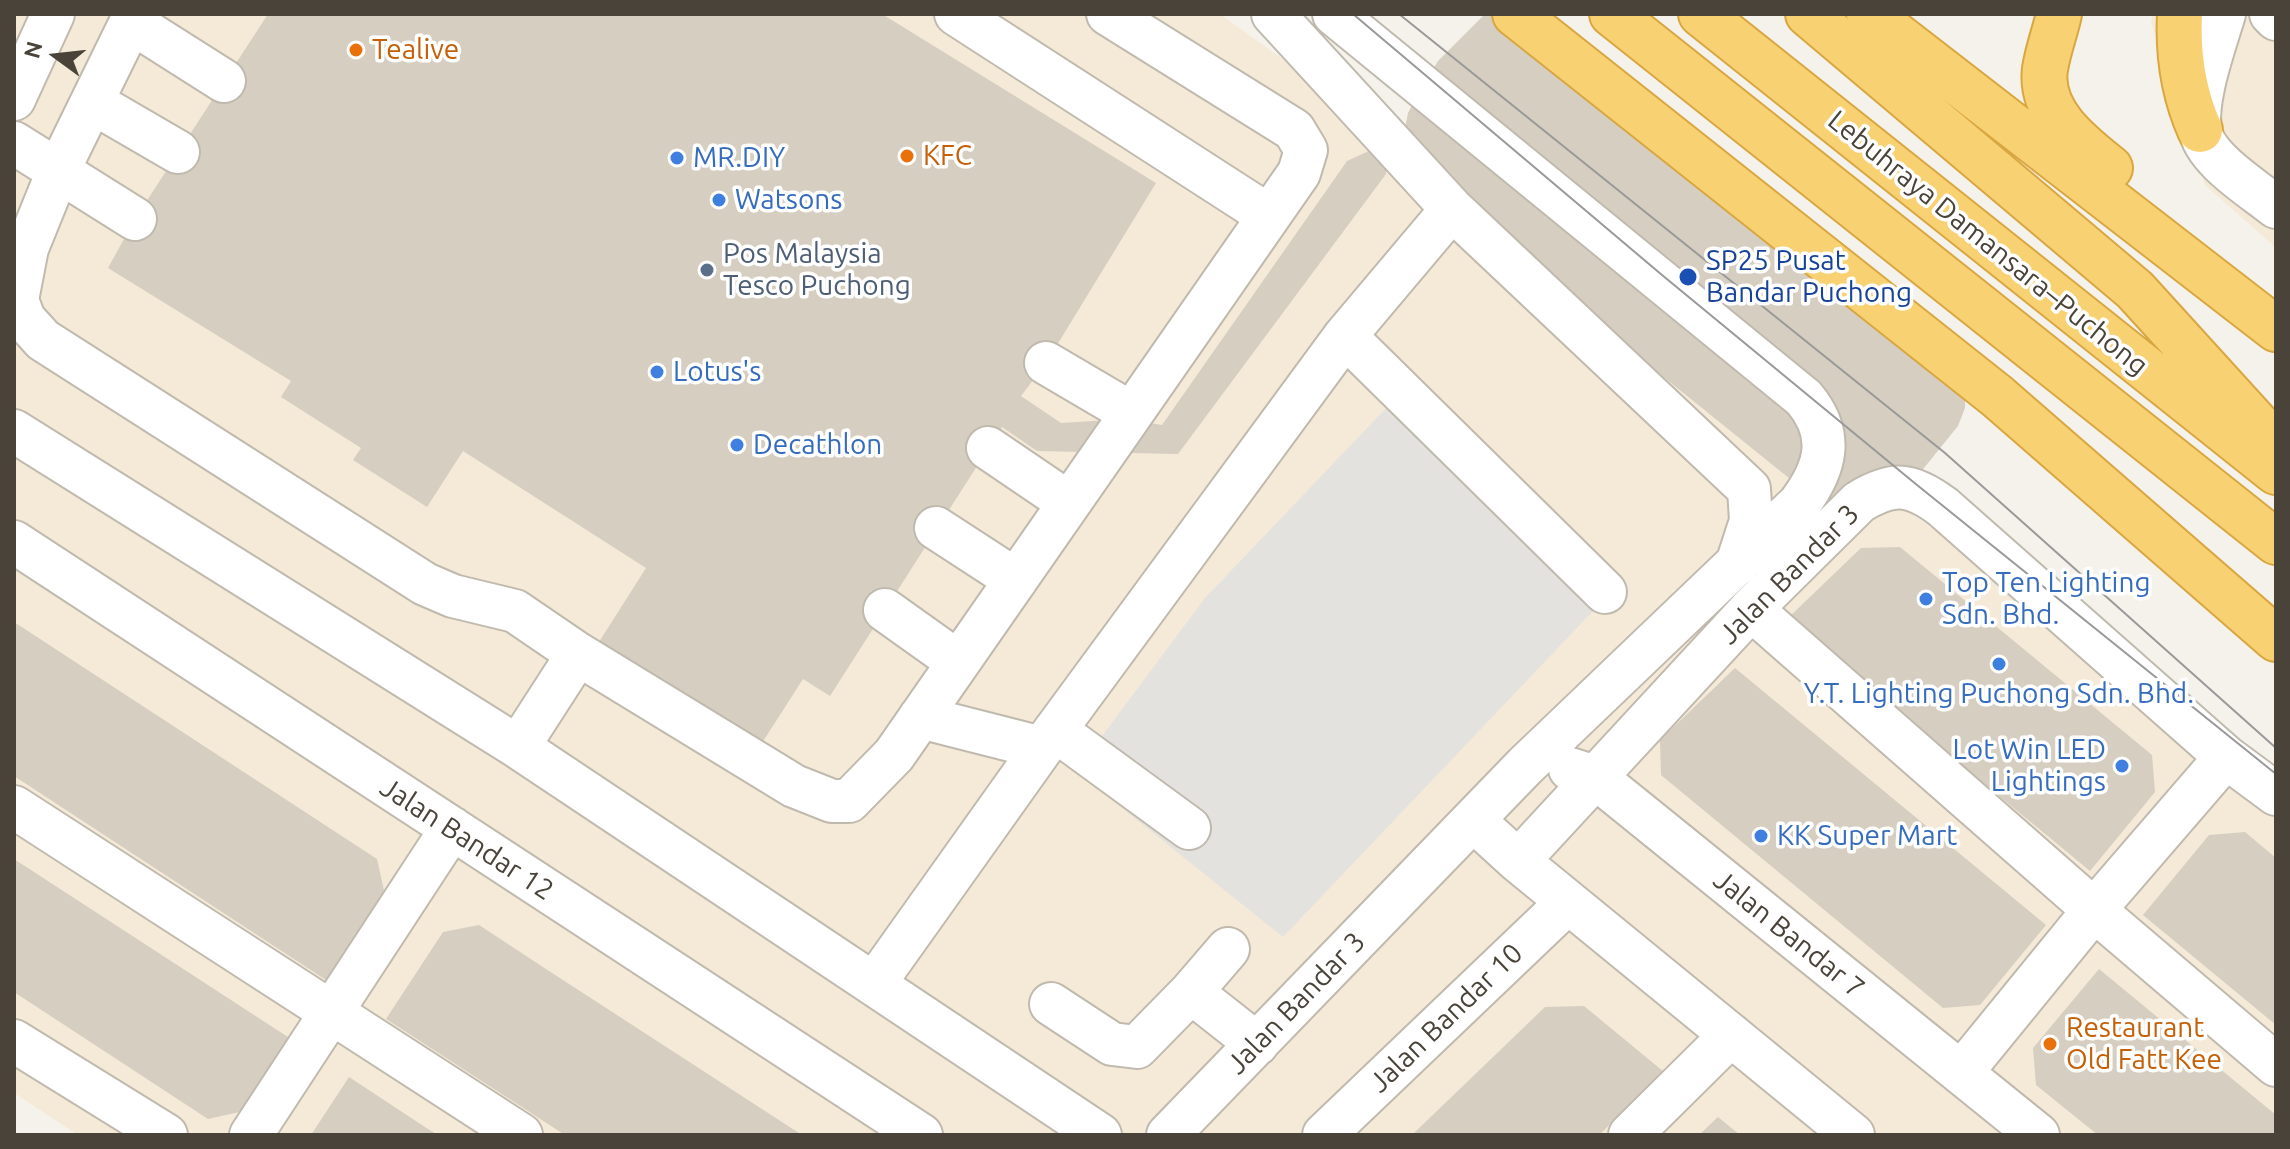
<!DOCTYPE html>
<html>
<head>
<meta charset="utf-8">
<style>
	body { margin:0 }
	#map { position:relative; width:2290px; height:1149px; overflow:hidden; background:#f5f2eb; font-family:Ubuntu,sans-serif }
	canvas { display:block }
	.frame { position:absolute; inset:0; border:16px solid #494339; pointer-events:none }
	.north { position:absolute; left:16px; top:16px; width:80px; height:80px; -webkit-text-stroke:6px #fff; paint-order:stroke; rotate:285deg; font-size:22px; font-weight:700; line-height:32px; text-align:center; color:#494339 }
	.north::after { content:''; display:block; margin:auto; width:28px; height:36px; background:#494339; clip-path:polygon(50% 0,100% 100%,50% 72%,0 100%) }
</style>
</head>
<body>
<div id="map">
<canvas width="2290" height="1149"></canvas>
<div class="frame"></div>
<div class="north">N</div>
</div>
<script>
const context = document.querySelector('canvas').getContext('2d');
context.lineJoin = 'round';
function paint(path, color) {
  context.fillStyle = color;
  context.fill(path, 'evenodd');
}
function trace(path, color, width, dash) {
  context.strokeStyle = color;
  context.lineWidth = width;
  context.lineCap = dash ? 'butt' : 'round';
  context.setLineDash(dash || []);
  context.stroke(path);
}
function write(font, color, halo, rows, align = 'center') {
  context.font = font + ' Ubuntu,sans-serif';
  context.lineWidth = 7;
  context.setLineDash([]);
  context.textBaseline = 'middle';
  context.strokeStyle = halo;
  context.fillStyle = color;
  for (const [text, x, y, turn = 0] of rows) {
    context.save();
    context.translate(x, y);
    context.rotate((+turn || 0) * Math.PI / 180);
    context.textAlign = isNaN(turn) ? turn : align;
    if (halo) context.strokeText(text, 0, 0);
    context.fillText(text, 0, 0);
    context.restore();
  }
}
const commercial = new Path2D(`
	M 14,14 L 1220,14 L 2276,777 L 2276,1135 L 78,1135 L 14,1093 Z
	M 2153,14 L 2276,14 L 2276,248 L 2205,185 L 2151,23 Z`);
const parking = new Path2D(`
	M 1390,404 L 1527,546 L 1593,611 L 1283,937 L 1076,771 L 1205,598 Z`);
const building = new Path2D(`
	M 268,14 L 882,14 L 1156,183 L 1046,363 L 1021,396 L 1061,423 L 1125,419 L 1162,425 L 1347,161 L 1386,143 L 1386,174 L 1178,454 L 1037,451 L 1002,427 L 830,696 L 803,679 L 760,746 L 599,642 L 646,568 L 463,451 L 427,507 L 353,460 L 361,448 L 281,397 L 291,381 L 108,268 L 135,219 Z
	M 1485,14 L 1540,14 L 1965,390 L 1965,408 L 1958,426 L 1907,489 L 1846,524 L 1398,163 L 1408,113 L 1420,90 L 1438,61 Z
	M 1900,547 L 2152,755 L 2155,792 L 2090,871 L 1786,620 L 1861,548 Z
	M 14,622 L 377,859 L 385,895 L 329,982 L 14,776 Z
	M 1735,668 L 2046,925 L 1980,1005 L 1943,1008 L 1661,775 L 1660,740 Z
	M 2245,832 L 2276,858 L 2276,1025 L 2143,915 L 2209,835 Z
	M 14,859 L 291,1039 L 244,1111 L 208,1119 L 14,992 Z
	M 479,925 L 549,971 L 802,1135 L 565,1135 L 386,1019 L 443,932 Z
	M 2099,969 L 2276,1115 L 2276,1135 L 2098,1135 L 2036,1085 L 2033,1048 Z
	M 1584,1006 L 1664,1072 L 1599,1135 L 1412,1135 L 1545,1007 Z
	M 349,1077 L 428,1129 L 438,1135 L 311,1135 Z
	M 1718,1117 L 1740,1135 L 1699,1135 Z`);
const minor = new Path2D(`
	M 135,14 L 59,169 L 27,248 L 17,300 L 24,319 L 43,340 L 425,584 L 453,596 L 515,611 L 578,654 L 794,786 L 832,801 L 849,801 L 894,755 L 1299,173 L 1306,150 L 1294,130 L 1108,14
	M 956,14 L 1269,216
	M 1273,14 L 1452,209 L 1749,489 L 1751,521 L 1737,564
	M 2224,14 C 2215,44 2195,98 2200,129 C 2204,159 2254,189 2276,207
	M 2271,14 L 2276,19
	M 131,22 L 224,81
	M 14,99 L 53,14
	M 92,102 L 178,152
	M 14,143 L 135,219
	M 1345,336 L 1605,592
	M 1046,363 L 1131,413
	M 14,431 L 518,747 L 1100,1135
	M 988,448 L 1069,503
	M 936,528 L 1016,580
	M 14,542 L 921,1135
	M 1751,609 L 2094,910 L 2276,1065
	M 885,610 L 958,662
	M 920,717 L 1042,748
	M 1055,730 L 1189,828
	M 518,747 L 578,654
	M 1570,769 L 1595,777 L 2038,1135
	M 14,807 L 521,1135
	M 1473,820 L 1518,861 L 1853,1135
	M 1518,861 L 1751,609 L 1859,502 C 1893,481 1911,483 1943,507 L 2226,757 L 2276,794
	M 874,984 L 1042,748 L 1345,336 L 1452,209
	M 1191,992 L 1228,949
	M 1051,1004 L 1112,1044 L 1137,1047 L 1191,992 L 1257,1044
	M 14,1041 L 166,1135
	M 1961,1073 L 2094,910 L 2226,757
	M 251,1135 L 452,828
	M 1168,1135 L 1525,766 L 1799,504 C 1826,468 1835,435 1804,398 L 1334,14
	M 1324,1135 L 1568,902
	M 1630,1135 L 1731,1035`);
const highway = new Path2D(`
	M 1515,14 L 1997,396 L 2276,639
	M 1612,14 L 2276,542
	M 1701,14 L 2276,472
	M 1808,14 L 2135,290 L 2276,445
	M 1869,14 L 2276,329
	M 2059,14 C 2055,32 2048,50 2045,69 C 2039,113 2080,144 2110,168
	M 2180,14 C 2178,53 2184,94 2200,130`);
const tram = new Path2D(`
	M 1353,14 L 1662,275 L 1917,485 L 2276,774
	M 1399,14 L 1945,453 L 2276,748`);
const markers = [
	[356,50,8,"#e8710a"],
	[907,156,8,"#e8710a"],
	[677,158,8,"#3f7fe0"],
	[719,200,8,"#3f7fe0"],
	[707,270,8,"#5c6f8a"],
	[1688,277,10,"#1a4fb4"],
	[657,372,8,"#3f7fe0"],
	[737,445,8,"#3f7fe0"],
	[1926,599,8,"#3f7fe0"],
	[1999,664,8,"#3f7fe0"],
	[2122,766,8,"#3f7fe0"],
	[1761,836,8,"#3f7fe0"],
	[2050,1044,8,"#e8710a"]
];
const foodNames = [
	["Tealive",372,50],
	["KFC",923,156],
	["Restaurant",2066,1028],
	["Old Fatt Kee",2066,1060]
];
const shopNames = [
	["MR.DIY",693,158],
	["Watsons",735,200],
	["Lotus's",673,372],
	["Decathlon",753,445],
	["Top Ten Lighting",1942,583],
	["Sdn. Bhd.",1942,615],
	["Y.T. Lighting Puchong Sdn. Bhd.",1999,694,"center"],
	["Lot Win LED",2106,750,"right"],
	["Lightings",2106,782,"right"],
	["KK Super Mart",1777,836]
];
const streetNames = [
	["Lebuhraya Damansara–Puchong",1988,243,39],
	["Jalan Bandar 3",1789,574,-45],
	["Jalan Bandar 12",467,839,33],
	["Jalan Bandar 7",1789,934,39],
	["Jalan Bandar 3",1296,1003,-46],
	["Jalan Bandar 10",1446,1018,-44]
];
const serviceNames = [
	["Pos Malaysia",723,254],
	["Tesco Puchong",723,286]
];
const transitNames = [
	["SP25 Pusat",1706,261],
	["Bandar Puchong",1706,293]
];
paint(commercial, '#f5ead8');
paint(parking, '#e4e2df');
paint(building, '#d6cec1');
trace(minor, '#c0baae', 46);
trace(highway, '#d8a742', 48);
trace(minor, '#fff', 42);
trace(highway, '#f8d173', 44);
trace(tram, '#999', 2);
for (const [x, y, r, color] of markers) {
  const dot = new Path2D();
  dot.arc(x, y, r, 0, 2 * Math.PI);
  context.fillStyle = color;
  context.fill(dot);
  trace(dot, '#fff', 3);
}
write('28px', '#c56008', '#fff', foodNames, 'left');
write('28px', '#366cbe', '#fff', shopNames, 'left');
write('28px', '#494339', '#fff', streetNames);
write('28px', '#4e5e75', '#fff', serviceNames, 'left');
write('28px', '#164399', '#fff', transitNames, 'left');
</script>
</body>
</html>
